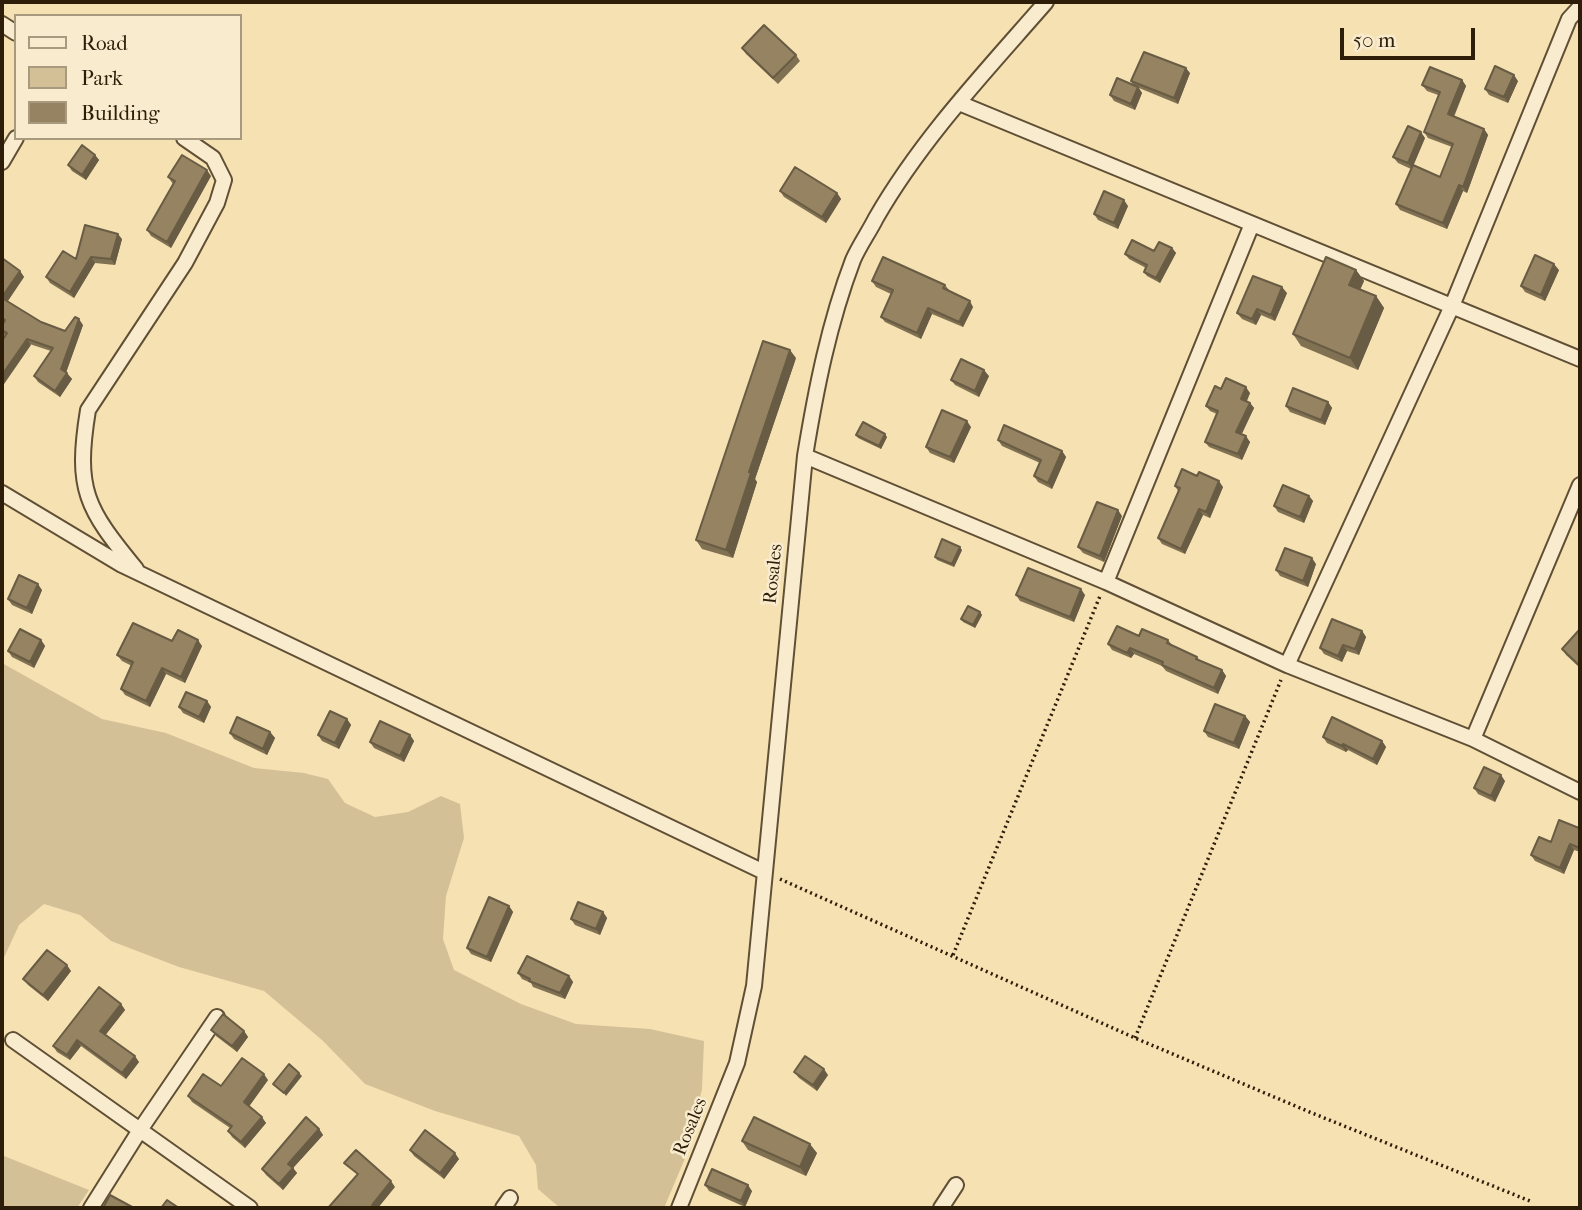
<!DOCTYPE html>
<html>
<head>
<meta charset="utf-8">
<style>
	body { margin:0 }
	#map { position:relative; width:1582px; height:1210px; overflow:hidden; background:#f6e1b3; font-family:"IM FELL French Canon",serif }
	canvas { display:block }
	.frame { position:absolute; inset:0; border:4px solid #2e1e09; pointer-events:none }
	.legend { position:absolute; left:14px; top:14px; width:228px; height:126px; box-sizing:border-box; background:#f9ecce; border:2px solid #a89a7f; margin:0; padding:9px 12px; list-style:none; font-size:21px; color:#2e1e09 }
	.legend li { display:flex; align-items:center; gap:14px; height:35px }
	.legend b { width:35px; border:2px solid #a89a7f }
	.scale { position:absolute; left:1340px; top:28px; width:135px; height:32px; box-sizing:border-box; border:4px solid #2e1e09; border-top:0; padding-left:9px; font-size:21px; line-height:24px; white-space:nowrap; color:#2e1e09; -webkit-text-stroke:5px #f9ecce; paint-order:stroke }
</style>
</head>
<body>
<div id="map">
<canvas width="1582" height="1210"></canvas>
<div class="frame"></div>
<ul class="legend">
<li><b style="height:9px;background:#f9ecce"></b>Road</li>
<li><b style="height:19px;background:#d4c096"></b>Park</li>
<li><b style="height:19px;background:#968361"></b>Building</li>
</ul>
<div class="scale">50 m</div>
</div>
<script>
const context = document.querySelector('canvas').getContext('2d');
context.lineJoin = 'round';
function paint(path, color) {
  context.fillStyle = color;
  context.fill(path, 'evenodd');
}
function trace(path, color, width, dash) {
  context.strokeStyle = color;
  context.lineWidth = width;
  context.lineCap = dash ? 'butt' : 'round';
  context.setLineDash(dash || []);
  context.stroke(path);
}
function write(font, color, halo, rows, align = 'center') {
  context.font = font + ' "IM FELL French Canon",serif';
  context.lineWidth = 5;
  context.setLineDash([]);
  context.textBaseline = 'middle';
  context.strokeStyle = halo;
  context.fillStyle = color;
  for (const [text, x, y, turn = 0] of rows) {
    context.save();
    context.translate(x, y);
    context.rotate((+turn || 0) * Math.PI / 180);
    context.textAlign = isNaN(turn) ? turn : align;
    if (halo) context.strokeText(text, 0, 0);
    context.fillText(text, 0, 0);
    context.restore();
  }
}
const green = new Path2D(`
	M 2,663 L 102,719 L 166,733 L 254,768 L 304,773 L 328,779 L 345,803 L 375,817 L 408,812 L 441,796 L 460,804 L 464,838 L 446,896 L 443,939 L 454,970 L 521,1004 L 576,1024 L 650,1029 L 704,1041 L 702,1089 L 686,1156 L 664,1208 L 560,1208 L 538,1189 L 536,1165 L 519,1136 L 435,1111 L 365,1084 L 322,1040 L 264,991 L 179,967 L 111,941 L 80,915 L 44,904 L 19,925 L 2,962 Z
	M 2,1154 L 4,1156 L 89,1190 L 77,1208 L 2,1208 Z`);
const path = new Path2D(`
	M 780,879 L 1135,1038 L 1312,1113 L 1530,1201
	M 953,955 L 1100,596
	M 1135,1038 L 1281,680`);
const minor = new Path2D(`
	M 2,24 L 16,33
	M 959,103 L 1580,359
	M 2,162 L 16,138
	M 805,456 L 1106,582 L 1287,665 L 1473,739 L 1580,792
	M 2,493 L 122,565 L 764,872
	M 136,569 C 86,508 75,490 88,410 L 185,263 L 217,203 L 224,180 L 213,158 L 184,138
	M 1106,582 L 1252,224
	M 1287,665 L 1452,306 L 1569,19 L 1580,7
	M 1473,739 L 1580,485
	M 13,1040 L 250,1208
	M 91,1208 L 140,1130 L 217,1017
	M 503,1208 L 510,1198
	M 679,1208 L 737,1063 L 754,986 L 805,456 C 816,389 829,323 853,260 C 859,246 869,232 876,218 C 922,138 986,71 1046,2
	M 941,1208 L 956,1185`);
const wall = new Path2D(`
	M 742,48 L 796,55 L 800,61 L 778,84 L 746,54 Z
	M 1190,73 L 1178,104 L 1139,88 L 1142,93 L 1135,110 L 1114,101 L 1110,95 L 1133,85 L 1131,81 Z
	M 1462,80 L 1466,86 L 1454,117 L 1484,129 L 1488,135 L 1467,193 L 1463,191 L 1447,229 L 1400,210 L 1396,204 L 1411,169 L 1398,163 L 1393,157 L 1425,138 L 1413,165 L 1440,177 L 1452,147 L 1428,138 L 1424,132 L 1438,95 L 1427,91 L 1422,85 Z
	M 1518,81 L 1508,103 L 1489,95 L 1485,89 Z
	M 95,155 L 99,160 L 86,180 L 72,171 L 68,165 Z
	M 211,176 L 171,248 L 151,236 L 147,230 L 173,184 L 168,177 Z
	M 780,191 L 837,193 L 841,199 L 826,223 L 784,197 Z
	M 1128,206 L 1118,229 L 1098,220 L 1094,214 Z
	M 122,239 L 115,265 L 95,263 L 74,298 L 50,283 L 46,277 L 76,259 Z
	M 1172,248 L 1176,253 L 1160,283 L 1147,276 L 1144,272 L 1146,268 L 1129,259 L 1125,254 Z
	M 2,258 L 20,271 L 24,277 L 7,301 L 41,322 L 65,331 L 83,325 L 66,373 L 72,379 L 60,397 L 38,382 L 34,376 L 51,351 L 5,336 L 2,331 L 2,326 L 4,322 L 2,321 Z
	M 1356,270 L 1364,281 L 1360,290 L 1376,296 L 1384,308 L 1358,370 L 1301,346 L 1293,334 Z
	M 1559,270 L 1545,301 L 1525,292 L 1521,286 Z
	M 872,281 L 945,285 L 949,290 L 973,307 L 963,327 L 932,314 L 921,339 L 885,322 L 881,317 L 891,294 L 876,287 Z
	M 1287,293 L 1275,321 L 1261,315 L 1256,325 L 1242,319 L 1237,313 Z
	M 796,358 L 755,479 L 757,482 L 733,558 L 702,549 L 696,540 Z
	M 989,376 L 979,397 L 955,385 L 951,380 Z
	M 1221,389 L 1250,393 L 1247,401 L 1250,403 L 1254,408 L 1241,434 L 1250,442 L 1242,460 L 1209,447 L 1205,442 L 1217,414 L 1210,411 L 1206,406 Z
	M 1328,402 L 1332,408 L 1325,425 L 1290,412 L 1286,406 Z
	M 971,427 L 954,463 L 930,453 L 926,447 Z
	M 856,435 L 887,437 L 881,449 L 858,438 Z
	M 998,440 L 1062,451 L 1066,457 L 1052,489 L 1038,482 L 1034,476 L 1040,463 L 1002,446 Z
	M 1175,486 L 1223,487 L 1210,518 L 1203,515 L 1185,554 L 1162,544 L 1158,538 L 1178,491 Z
	M 1309,496 L 1313,501 L 1304,523 L 1278,512 L 1274,506 Z
	M 1122,516 L 1104,562 L 1083,553 L 1078,547 Z
	M 962,550 L 954,567 L 937,560 L 935,557 Z
	M 1316,564 L 1308,587 L 1280,576 L 1276,570 Z
	M 42,590 L 32,614 L 12,605 L 8,599 Z
	M 1016,595 L 1085,595 L 1074,622 L 1020,601 Z
	M 980,612 L 982,615 L 975,628 L 963,622 L 961,619 Z
	M 1580,629 L 1580,668 L 1566,655 L 1562,649 Z
	M 1362,631 L 1366,637 L 1359,655 L 1347,651 L 1342,662 L 1324,654 L 1320,648 Z
	M 1139,636 L 1168,640 L 1172,645 L 1197,657 L 1200,661 L 1222,670 L 1226,676 L 1218,694 L 1166,671 L 1162,666 L 1134,654 L 1131,658 L 1112,650 L 1108,644 Z
	M 41,640 L 45,646 L 34,668 L 12,657 L 8,651 Z
	M 172,641 L 202,646 L 185,683 L 166,674 L 150,707 L 125,695 L 121,689 L 132,666 L 122,661 L 117,655 Z
	M 207,701 L 211,707 L 204,723 L 183,713 L 179,707 Z
	M 1245,716 L 1250,722 L 1239,749 L 1208,737 L 1204,731 Z
	M 347,719 L 351,725 L 339,749 L 322,741 L 318,735 Z
	M 270,732 L 275,738 L 267,755 L 234,739 L 230,733 Z
	M 410,735 L 414,741 L 404,762 L 374,748 L 370,742 Z
	M 1323,737 L 1382,741 L 1386,747 L 1377,765 L 1348,750 L 1346,752 L 1327,743 Z
	M 1505,781 L 1495,802 L 1478,794 L 1474,788 Z
	M 1580,825 L 1580,852 L 1574,850 L 1564,874 L 1535,861 L 1531,855 L 1579,828 Z
	M 509,906 L 513,912 L 491,962 L 471,954 L 467,948 Z
	M 603,912 L 607,918 L 600,935 L 575,925 L 571,919 Z
	M 71,971 L 48,1001 L 28,985 L 23,979 Z
	M 518,973 L 569,976 L 573,982 L 565,999 L 533,987 L 531,983 L 522,979 Z
	M 121,1004 L 125,1010 L 105,1035 L 139,1062 L 126,1079 L 81,1046 L 70,1060 L 57,1052 L 53,1046 Z
	M 211,1030 L 244,1031 L 248,1037 L 237,1052 L 216,1036 Z
	M 794,1072 L 828,1075 L 817,1091 L 799,1078 Z
	M 268,1080 L 249,1106 L 266,1123 L 245,1148 L 232,1137 L 228,1131 L 230,1128 L 192,1102 L 188,1096 L 221,1086 Z
	M 319,1129 L 323,1135 L 293,1168 L 297,1173 L 283,1190 L 266,1175 L 262,1169 Z
	M 742,1141 L 817,1153 L 806,1176 L 748,1150 Z
	M 410,1150 L 459,1159 L 444,1179 L 414,1156 Z
	M 705,1185 L 752,1191 L 745,1207 L 709,1191 Z`);
const shadedWall = new Path2D(`
	M 1186,68 L 1190,73 L 1178,104 L 1174,98 Z
	M 1514,75 L 1518,81 L 1508,103 L 1504,97 Z
	M 1462,80 L 1466,86 L 1452,120 L 1448,114 Z
	M 1138,87 L 1142,93 L 1135,110 L 1131,104 Z
	M 1484,129 L 1488,135 L 1467,193 L 1463,187 Z
	M 1421,132 L 1425,138 L 1412,169 L 1408,163 Z
	M 95,155 L 99,160 L 86,180 L 82,175 Z
	M 207,170 L 211,176 L 171,248 L 167,242 Z
	M 1459,185 L 1463,191 L 1447,229 L 1443,223 Z
	M 837,193 L 841,199 L 826,223 L 822,217 Z
	M 1124,200 L 1128,206 L 1118,229 L 1114,223 Z
	M 118,234 L 122,239 L 115,265 L 111,259 Z
	M 1172,248 L 1176,253 L 1160,283 L 1156,278 Z
	M 91,257 L 95,263 L 74,298 L 70,292 Z
	M 1554,264 L 1559,270 L 1545,301 L 1541,295 Z
	M 1356,270 L 1364,281 L 1357,296 L 1349,285 Z
	M 20,271 L 24,277 L 6,304 L 2,298 Z
	M 1282,287 L 1287,293 L 1275,321 L 1271,315 Z
	M 1376,296 L 1384,308 L 1358,370 L 1350,358 Z
	M 970,301 L 973,307 L 963,327 L 959,322 Z
	M 928,308 L 932,314 L 921,339 L 917,333 Z
	M 1257,309 L 1261,315 L 1256,325 L 1252,319 Z
	M 79,319 L 83,325 L 65,375 L 61,369 Z
	M 27,339 L 31,345 L 2,387 L 2,375 Z
	M 790,350 L 796,358 L 755,479 L 757,482 L 733,558 L 726,550 L 749,472 Z
	M 984,370 L 989,376 L 979,397 L 975,391 Z
	M 67,373 L 72,379 L 60,397 L 55,391 Z
	M 1246,387 L 1250,393 L 1245,404 L 1241,399 Z
	M 1328,402 L 1332,408 L 1325,425 L 1321,420 Z
	M 1250,403 L 1254,408 L 1240,438 L 1236,432 Z
	M 967,421 L 971,427 L 954,463 L 950,457 Z
	M 885,434 L 887,437 L 881,449 L 879,446 Z
	M 1246,436 L 1250,442 L 1242,460 L 1238,454 Z
	M 1062,451 L 1066,457 L 1052,489 L 1048,483 Z
	M 1219,481 L 1223,487 L 1210,518 L 1206,512 Z
	M 1309,496 L 1313,501 L 1304,523 L 1300,517 Z
	M 1199,509 L 1203,515 L 1185,554 L 1181,549 Z
	M 1118,510 L 1122,516 L 1104,562 L 1100,556 Z
	M 960,547 L 962,550 L 954,567 L 952,564 Z
	M 1312,558 L 1316,564 L 1308,587 L 1303,581 Z
	M 38,584 L 42,590 L 32,614 L 27,608 Z
	M 1081,589 L 1085,595 L 1074,622 L 1070,617 Z
	M 980,612 L 982,615 L 975,628 L 973,625 Z
	M 1362,631 L 1366,637 L 1359,655 L 1355,649 Z
	M 41,640 L 45,646 L 34,668 L 30,662 Z
	M 198,640 L 202,646 L 185,683 L 181,677 Z
	M 1343,645 L 1347,651 L 1342,662 L 1338,656 Z
	M 1130,648 L 1134,654 L 1131,658 L 1127,653 Z
	M 162,668 L 166,674 L 150,707 L 146,701 Z
	M 1222,670 L 1226,676 L 1218,694 L 1214,688 Z
	M 207,701 L 211,707 L 204,723 L 199,717 Z
	M 1245,716 L 1250,722 L 1239,749 L 1234,743 Z
	M 347,719 L 351,725 L 339,749 L 335,743 Z
	M 270,732 L 275,738 L 267,755 L 263,749 Z
	M 410,735 L 414,741 L 404,762 L 400,756 Z
	M 1382,741 L 1386,747 L 1377,765 L 1373,759 Z
	M 1343,744 L 1348,750 L 1346,752 L 1342,746 Z
	M 1501,775 L 1505,781 L 1495,802 L 1491,796 Z
	M 1570,844 L 1574,850 L 1564,874 L 1560,868 Z
	M 509,906 L 513,912 L 491,962 L 487,957 Z
	M 603,912 L 607,918 L 600,935 L 596,929 Z
	M 67,965 L 71,971 L 48,1001 L 43,995 Z
	M 569,976 L 573,982 L 565,999 L 560,993 Z
	M 121,1004 L 125,1010 L 104,1037 L 100,1031 Z
	M 244,1031 L 248,1037 L 237,1052 L 232,1046 Z
	M 77,1040 L 81,1046 L 70,1060 L 67,1055 Z
	M 135,1056 L 139,1062 L 126,1079 L 122,1073 Z
	M 824,1069 L 828,1075 L 817,1091 L 813,1085 Z
	M 299,1073 L 302,1076 L 286,1096 L 284,1093 Z
	M 264,1074 L 268,1080 L 248,1108 L 244,1102 Z
	M 262,1117 L 266,1123 L 245,1148 L 241,1142 Z
	M 319,1129 L 323,1135 L 293,1168 L 297,1173 L 283,1190 L 279,1184 L 288,1164 Z
	M 810,1144 L 817,1153 L 806,1176 L 800,1167 Z
	M 455,1153 L 459,1159 L 444,1179 L 440,1173 Z
	M 391,1181 L 395,1187 L 378,1208 L 375,1208 L 372,1205 Z
	M 748,1185 L 752,1191 L 745,1207 L 741,1201 Z`);
const building = new Path2D(`
	M 764,25 L 796,55 L 773,78 L 742,48 Z
	M 1144,52 L 1186,68 L 1174,98 L 1131,81 Z
	M 1495,66 L 1514,75 L 1504,97 L 1485,89 Z
	M 1430,67 L 1462,80 L 1448,114 L 1484,129 L 1463,187 L 1459,185 L 1443,223 L 1396,204 L 1413,165 L 1440,177 L 1453,144 L 1424,132 L 1440,92 L 1422,85 Z
	M 1117,78 L 1138,87 L 1131,104 L 1110,95 Z
	M 1408,126 L 1421,132 L 1408,163 L 1393,157 Z
	M 82,145 L 95,155 L 82,175 L 68,165 Z
	M 182,155 L 207,170 L 167,242 L 147,230 L 175,181 L 168,177 Z
	M 795,167 L 837,193 L 822,217 L 780,191 Z
	M 1104,191 L 1124,200 L 1114,223 L 1094,214 Z
	M 85,225 L 118,234 L 111,259 L 91,257 L 70,292 L 46,277 L 63,251 L 76,259 Z
	M 1132,240 L 1154,251 L 1159,242 L 1172,248 L 1156,278 L 1144,272 L 1147,265 L 1125,254 Z
	M 1535,255 L 1554,264 L 1541,295 L 1521,286 Z
	M 883,257 L 945,285 L 943,288 L 970,301 L 959,322 L 928,308 L 917,333 L 881,317 L 893,290 L 872,281 Z
	M 1326,257 L 1356,270 L 1349,285 L 1376,296 L 1350,358 L 1293,334 Z
	M 2,258 L 20,271 L 2,297 Z
	M 1253,276 L 1282,287 L 1271,315 L 1257,309 L 1252,319 L 1237,313 Z
	M 2,298 L 41,322 L 65,331 L 75,317 L 79,319 L 61,369 L 67,373 L 55,391 L 34,376 L 53,348 L 27,339 L 2,375 L 2,341 L 7,333 L 2,330 L 2,326 L 5,320 L 2,318 Z
	M 763,341 L 790,350 L 749,472 L 751,473 L 726,550 L 696,540 Z
	M 961,359 L 984,370 L 975,391 L 951,380 Z
	M 1226,378 L 1246,387 L 1241,399 L 1250,403 L 1236,432 L 1246,436 L 1238,454 L 1205,442 L 1218,411 L 1206,406 L 1215,386 L 1221,389 Z
	M 1293,388 L 1328,402 L 1321,420 L 1286,406 Z
	M 942,410 L 967,421 L 950,457 L 926,447 Z
	M 863,422 L 885,434 L 879,446 L 856,435 Z
	M 1004,425 L 1062,451 L 1048,483 L 1034,476 L 1041,460 L 998,440 Z
	M 1182,469 L 1197,476 L 1199,472 L 1219,481 L 1206,512 L 1199,509 L 1181,549 L 1158,538 L 1180,488 L 1175,486 Z
	M 1283,485 L 1309,496 L 1300,517 L 1274,506 Z
	M 1097,502 L 1118,510 L 1100,556 L 1078,547 Z
	M 942,539 L 960,547 L 952,564 L 935,557 Z
	M 1285,548 L 1312,558 L 1303,581 L 1276,570 Z
	M 1028,568 L 1081,589 L 1070,617 L 1016,595 Z
	M 19,575 L 38,584 L 27,608 L 8,599 Z
	M 968,606 L 980,612 L 973,625 L 961,619 Z
	M 1332,619 L 1362,631 L 1355,649 L 1343,645 L 1338,656 L 1320,648 Z
	M 133,623 L 172,641 L 178,630 L 198,640 L 181,677 L 162,668 L 146,701 L 121,689 L 133,662 L 117,655 Z
	M 1117,626 L 1139,636 L 1142,629 L 1168,640 L 1167,643 L 1197,657 L 1196,659 L 1222,670 L 1214,688 L 1162,665 L 1163,662 L 1130,648 L 1127,653 L 1108,644 Z
	M 20,629 L 41,640 L 30,662 L 8,651 Z
	M 1580,629 L 1580,666 L 1562,649 Z
	M 186,692 L 207,701 L 199,717 L 179,707 Z
	M 1215,704 L 1245,716 L 1234,743 L 1204,731 Z
	M 330,711 L 347,719 L 335,743 L 318,735 Z
	M 237,717 L 270,732 L 263,749 L 230,733 Z
	M 1332,717 L 1382,741 L 1373,759 L 1343,744 L 1342,746 L 1323,737 Z
	M 380,721 L 410,735 L 400,756 L 370,742 Z
	M 1484,767 L 1501,775 L 1491,796 L 1474,788 Z
	M 1559,820 L 1579,828 L 1580,825 L 1580,848 L 1570,844 L 1560,868 L 1531,855 L 1539,837 L 1551,842 Z
	M 489,897 L 509,906 L 487,957 L 467,948 Z
	M 578,902 L 603,912 L 596,929 L 571,919 Z
	M 47,950 L 67,965 L 43,995 L 23,979 Z
	M 527,956 L 569,976 L 560,993 L 529,981 L 530,979 L 518,973 Z
	M 99,987 L 121,1004 L 100,1031 L 135,1056 L 122,1073 L 77,1040 L 67,1055 L 53,1046 Z
	M 223,1014 L 244,1031 L 232,1046 L 211,1030 Z
	M 805,1056 L 824,1069 L 813,1085 L 794,1072 Z
	M 242,1058 L 264,1074 L 244,1102 L 262,1117 L 241,1142 L 228,1131 L 232,1126 L 188,1096 L 203,1074 L 221,1086 Z
	M 289,1064 L 299,1073 L 284,1093 L 273,1084 Z
	M 306,1117 L 319,1129 L 288,1164 L 293,1168 L 279,1184 L 262,1169 Z
	M 754,1117 L 810,1144 L 800,1167 L 742,1141 Z
	M 425,1130 L 455,1153 L 440,1173 L 410,1150 Z
	M 356,1150 L 391,1181 L 372,1205 L 377,1208 L 328,1208 L 358,1174 L 344,1163 Z
	M 712,1169 L 748,1185 L 741,1201 L 705,1185 Z
	M 110,1195 L 134,1208 L 103,1208 Z
	M 167,1200 L 179,1208 L 161,1208 Z`);
const streetNames = [
	["Rosales",774,574,-84],
	["Rosales",691,1127,-68]
];
paint(green, '#d4c096');
trace(minor, '#604f34', 18);
trace(path, '#2e1e09', 3.5, [2, 3.5]);
trace(minor, '#f9ecce', 14);
paint(wall, '#817153');
paint(shadedWall, '#695c44');
paint(building, '#968361');
trace(building, '#695c44', 2);
write('19px', '#2e1e09', '#f9ecce', streetNames);
</script>
</body>
</html>
